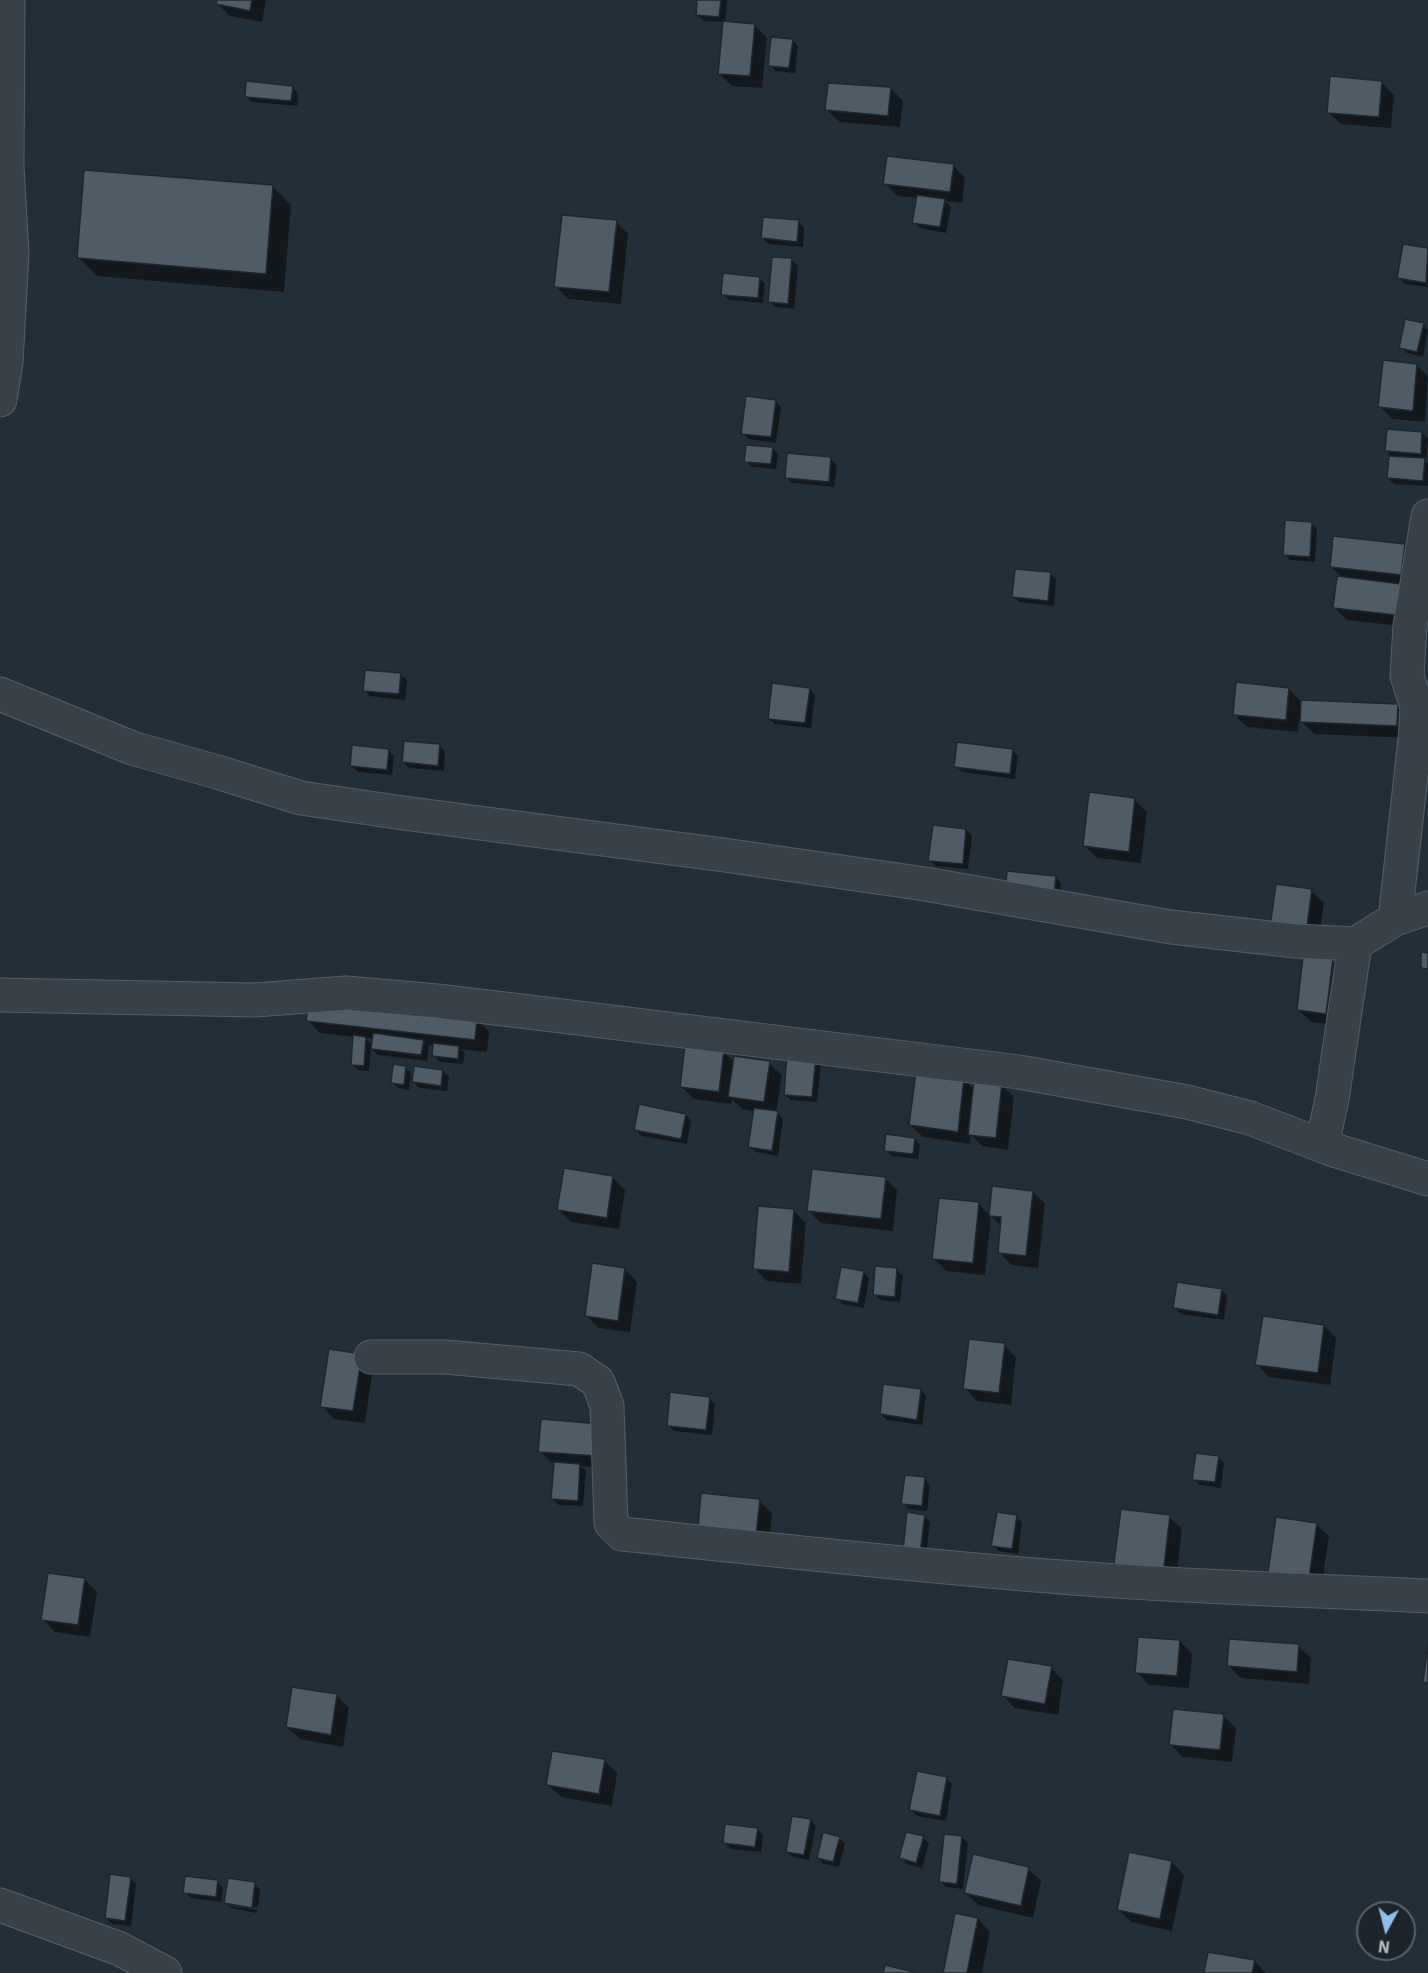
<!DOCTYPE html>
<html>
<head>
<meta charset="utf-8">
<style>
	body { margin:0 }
	#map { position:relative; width:1428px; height:1973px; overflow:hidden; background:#242e37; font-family:"IBM Plex Sans",sans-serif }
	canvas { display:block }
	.north { position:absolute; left:1356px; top:1901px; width:60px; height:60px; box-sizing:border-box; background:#1d252c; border:2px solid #596169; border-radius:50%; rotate:187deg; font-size:16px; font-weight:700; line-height:24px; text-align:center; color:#b3bbc4 }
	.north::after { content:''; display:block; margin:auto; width:21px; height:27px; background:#91bdea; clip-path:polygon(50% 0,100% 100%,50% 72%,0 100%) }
</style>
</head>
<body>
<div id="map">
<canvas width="1428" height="1973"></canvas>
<div class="north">N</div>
</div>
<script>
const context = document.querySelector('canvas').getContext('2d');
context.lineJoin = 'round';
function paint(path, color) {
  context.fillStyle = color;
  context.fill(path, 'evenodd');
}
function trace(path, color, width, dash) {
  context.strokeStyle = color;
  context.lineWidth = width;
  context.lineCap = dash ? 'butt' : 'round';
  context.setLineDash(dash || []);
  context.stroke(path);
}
const shadow = new Path2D(`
	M 218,0 L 266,0 L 262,22 L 230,16 L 218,4 Z
	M 699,0 L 727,0 L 725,23 L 754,25 L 767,38 L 762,88 L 732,86 L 719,73 L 725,22 L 704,21 L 698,15 Z
	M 792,40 L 798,46 L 795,73 L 776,71 L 770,65 Z
	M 1381,82 L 1394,95 L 1391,128 L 1341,124 L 1328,112 Z
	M 292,87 L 298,93 L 297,106 L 252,102 L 246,96 Z
	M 890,88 L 903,101 L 900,127 L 840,122 L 827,110 Z
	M 953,165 L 965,178 L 962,203 L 945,201 L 951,207 L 946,233 L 920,228 L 914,222 L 918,198 L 897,196 L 885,183 Z
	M 273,187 L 291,205 L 284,292 L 97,276 L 79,258 Z
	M 616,222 L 628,234 L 621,304 L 568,299 L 556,286 Z
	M 799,222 L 804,228 L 803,247 L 768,244 L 762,238 Z
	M 1404,245 L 1428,249 L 1428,287 L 1405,284 L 1399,278 Z
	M 792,260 L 798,266 L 794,309 L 775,307 L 769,301 Z
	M 759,278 L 765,284 L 763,303 L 729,300 L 723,294 Z
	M 1423,325 L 1428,330 L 1423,357 L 1407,353 L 1401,347 Z
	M 1417,365 L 1428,377 L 1425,422 L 1392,419 L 1380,406 Z
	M 775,401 L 781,407 L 776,443 L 749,439 L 743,433 Z
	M 1422,433 L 1428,439 L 1426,460 L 1424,460 L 1428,464 L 1428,486 L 1394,484 L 1388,478 L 1393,458 L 1386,450 Z
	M 772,448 L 778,454 L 776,469 L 752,467 L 746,461 Z
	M 831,459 L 837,465 L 834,487 L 792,483 L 786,477 Z
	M 1311,523 L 1317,529 L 1315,562 L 1290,560 L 1284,554 Z
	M 1404,545 L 1417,558 L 1417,628 L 1347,620 L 1334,607 L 1343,578 L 1331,567 Z
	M 1050,573 L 1056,579 L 1054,606 L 1019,602 L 1013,596 Z
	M 401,675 L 407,680 L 405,700 L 370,696 L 364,690 Z
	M 809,689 L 815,695 L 811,728 L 775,724 L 769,718 Z
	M 1289,689 L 1302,703 L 1397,705 L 1410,718 L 1409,738 L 1314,734 L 1299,719 L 1298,732 L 1247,727 L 1234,714 Z
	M 440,746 L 445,752 L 444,771 L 409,768 L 403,762 Z
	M 388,750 L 394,756 L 392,775 L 358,772 L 352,766 Z
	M 1012,750 L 1018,756 L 1015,779 L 962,772 L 956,766 Z
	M 1134,799 L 1147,812 L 1141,863 L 1097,858 L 1085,846 Z
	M 966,830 L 972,836 L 968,869 L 936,866 L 930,860 Z
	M 1055,877 L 1061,883 L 1060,901 L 1012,897 Z
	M 1311,891 L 1324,903 L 1318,944 L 1284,939 Z
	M 1333,961 L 1345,973 L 1338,1025 L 1311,1022 L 1298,1009 Z
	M 477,1019 L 489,1032 L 487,1052 L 460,1049 L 465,1053 L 463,1064 L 440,1062 L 434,1056 L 435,1046 L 429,1045 L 427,1061 L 378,1055 L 371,1048 L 369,1071 L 358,1070 L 352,1064 L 355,1037 L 320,1033 L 308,1020 ZM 365,1038 L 374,1039 L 373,1045 Z
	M 724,1052 L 734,1062 L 769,1063 L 782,1075 L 776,1112 L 783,1119 L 778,1156 L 756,1152 L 750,1147 L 755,1111 L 742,1109 L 732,1099 L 731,1104 L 694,1099 L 682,1087 Z
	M 789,1055 L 821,1064 L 817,1102 L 791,1100 L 785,1094 Z
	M 405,1068 L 411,1073 L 409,1090 L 398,1088 L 392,1082 Z
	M 443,1071 L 449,1077 L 447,1091 L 419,1088 L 414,1082 Z
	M 964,1079 L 974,1090 L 1001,1084 L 1014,1097 L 1008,1150 L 982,1146 L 971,1135 L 970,1144 L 923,1137 L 910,1125 Z
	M 686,1115 L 691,1121 L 687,1144 L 642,1136 L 636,1130 Z
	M 914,1139 L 920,1145 L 918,1159 L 892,1156 L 886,1150 Z
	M 613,1178 L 625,1190 L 619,1229 L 571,1222 L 558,1209 Z
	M 885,1178 L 897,1190 L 893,1231 L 821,1223 L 809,1211 Z
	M 1033,1192 L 1045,1204 L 1038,1268 L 1012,1265 L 1000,1253 L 1002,1227 L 991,1216 L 985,1275 L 946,1271 L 934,1258 L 979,1204 L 990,1216 Z
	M 794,1211 L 806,1223 L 801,1284 L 767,1281 L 755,1269 Z
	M 625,1269 L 637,1282 L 630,1332 L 599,1328 L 586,1315 Z
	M 897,1270 L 903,1276 L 900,1302 L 880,1300 L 874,1294 Z
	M 863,1272 L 869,1278 L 864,1308 L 843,1304 L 837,1298 Z
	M 1222,1290 L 1227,1296 L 1224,1320 L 1181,1314 L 1175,1308 Z
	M 1324,1326 L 1336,1338 L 1330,1385 L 1269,1377 L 1257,1364 Z
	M 1004,1345 L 1016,1357 L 1011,1405 L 977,1401 L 965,1388 Z
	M 330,1351 L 373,1368 L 365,1423 L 334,1419 L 322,1406 Z
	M 921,1390 L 926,1396 L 922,1425 L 887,1420 L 881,1414 Z
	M 709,1398 L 715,1404 L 712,1435 L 674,1431 L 668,1425 Z
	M 599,1426 L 609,1468 L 580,1466 L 586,1471 L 583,1506 L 559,1505 L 553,1499 L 555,1464 L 552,1463 L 540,1451 Z
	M 1218,1457 L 1224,1463 L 1221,1488 L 1200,1485 L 1194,1479 Z
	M 925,1479 L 930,1485 L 927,1511 L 909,1509 L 903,1503 Z
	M 759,1501 L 772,1513 L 767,1556 L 711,1550 Z
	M 1123,1510 L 1169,1517 L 1182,1529 L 1175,1588 Z
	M 924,1516 L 930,1522 L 925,1566 L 909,1564 Z
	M 1017,1517 L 1022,1522 L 1018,1554 L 999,1551 L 993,1545 Z
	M 1316,1524 L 1329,1536 L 1320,1597 L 1281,1591 Z
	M 84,1579 L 97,1592 L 90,1637 L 55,1632 L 43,1619 Z
	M 1180,1641 L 1192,1654 L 1189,1688 L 1149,1685 L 1137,1672 Z
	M 1298,1646 L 1311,1658 L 1309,1684 L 1241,1678 L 1229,1666 Z
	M 1051,1668 L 1063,1680 L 1058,1715 L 1015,1708 L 1003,1696 Z
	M 337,1696 L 349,1708 L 343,1747 L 300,1739 L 287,1727 Z
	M 1223,1716 L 1236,1728 L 1232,1762 L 1183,1757 L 1171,1745 Z
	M 605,1761 L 617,1773 L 612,1806 L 561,1797 L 548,1785 Z
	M 946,1778 L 952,1784 L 946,1821 L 917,1816 L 911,1810 Z
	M 810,1820 L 816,1826 L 809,1860 L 793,1857 L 787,1851 Z
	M 757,1829 L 763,1835 L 761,1852 L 731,1849 L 725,1843 Z
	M 962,1837 L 968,1843 L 963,1889 L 946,1887 L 940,1881 Z
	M 839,1838 L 845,1844 L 839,1867 L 824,1864 L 818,1858 Z
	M 923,1838 L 929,1843 L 922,1868 L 907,1864 L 901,1858 Z
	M 1172,1862 L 1184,1875 L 1172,1931 L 1131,1922 L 1119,1910 Z
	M 1028,1869 L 1041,1881 L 1033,1918 L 978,1905 L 965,1892 Z
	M 130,1878 L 136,1884 L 131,1926 L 112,1924 L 106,1918 Z
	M 217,1882 L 223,1888 L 221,1902 L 191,1898 L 185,1892 Z
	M 254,1884 L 260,1890 L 258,1907 L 230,1903 L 230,1906 L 257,1910 L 257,1913 L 231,1908 L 226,1903 Z
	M 978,1919 L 990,1932 L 982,1973 L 944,1973 Z
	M 1254,1961 L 1266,1973 L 1206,1973 Z`);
const building = new Path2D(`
	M 217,0 L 252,0 L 250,11 L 216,4 Z
	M 697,0 L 721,0 L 719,17 L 696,15 Z
	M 723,21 L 755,24 L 750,76 L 718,74 Z
	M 771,37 L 793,39 L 789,68 L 768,66 Z
	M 1330,76 L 1382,81 L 1379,117 L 1327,113 Z
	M 246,81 L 293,86 L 291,101 L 245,97 Z
	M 828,83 L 891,87 L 888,116 L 825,110 Z
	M 887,156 L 954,164 L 950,192 L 883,184 Z
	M 84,170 L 273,185 L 266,274 L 77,258 Z
	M 917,195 L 945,199 L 940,227 L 912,223 Z
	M 562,215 L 617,220 L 609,292 L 554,287 Z
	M 763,217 L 799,220 L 797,242 L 761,238 Z
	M 1403,244 L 1428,248 L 1426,283 L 1397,278 Z
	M 772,257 L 792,258 L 788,304 L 768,302 Z
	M 723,273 L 760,277 L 758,298 L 721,295 Z
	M 1405,319 L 1424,323 L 1417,352 L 1399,348 Z
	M 1383,360 L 1417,364 L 1413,411 L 1378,407 Z
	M 746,396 L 776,400 L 771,437 L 741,434 Z
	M 1387,429 L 1422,432 L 1421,454 L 1385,451 Z
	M 746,445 L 773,447 L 771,464 L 744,462 Z
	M 787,453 L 831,457 L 829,482 L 785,478 Z
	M 1389,456 L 1425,458 L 1423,481 L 1387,478 Z
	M 1285,520 L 1312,522 L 1310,557 L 1283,555 Z
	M 1333,536 L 1405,544 L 1401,575 L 1330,567 Z
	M 1015,569 L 1051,572 L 1048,601 L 1012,597 Z
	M 1337,576 L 1409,585 L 1405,616 L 1333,608 Z
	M 365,670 L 401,673 L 399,694 L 363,691 Z
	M 1236,682 L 1289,688 L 1286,720 L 1233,715 Z
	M 772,683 L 810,688 L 805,723 L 768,719 Z
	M 1301,700 L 1398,704 L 1397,726 L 1300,722 Z
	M 404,741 L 440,744 L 438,766 L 402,762 Z
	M 957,742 L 1013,749 L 1010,774 L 954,767 Z
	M 352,745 L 389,749 L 387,770 L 350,766 Z
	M 1089,792 L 1135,798 L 1129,852 L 1083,846 Z
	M 933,825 L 966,829 L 963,864 L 928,861 Z
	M 1007,871 L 1056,876 L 1054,896 L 1005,892 Z
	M 1276,884 L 1312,889 L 1306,933 L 1270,927 Z
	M 1421,952 L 1428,953 L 1428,969 L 1421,968 Z
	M 1303,956 L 1333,959 L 1326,1014 L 1297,1010 Z
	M 309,999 L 477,1018 L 475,1040 L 306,1021 Z
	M 373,1033 L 424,1040 L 421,1055 L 371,1049 Z
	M 353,1035 L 366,1037 L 364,1066 L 351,1065 Z
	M 433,1043 L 459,1046 L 458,1059 L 432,1056 Z
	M 685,1045 L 724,1050 L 719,1092 L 680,1087 Z
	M 787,1054 L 816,1057 L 812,1097 L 784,1095 Z
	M 734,1056 L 770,1061 L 764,1102 L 728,1097 Z
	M 393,1064 L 406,1066 L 404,1085 L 391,1083 Z
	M 414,1066 L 443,1070 L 441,1086 L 412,1082 Z
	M 916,1072 L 964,1078 L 958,1132 L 909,1125 Z
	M 974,1080 L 1002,1083 L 996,1138 L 968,1135 Z
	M 639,1104 L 686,1114 L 681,1139 L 634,1130 Z
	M 754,1108 L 778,1111 L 772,1151 L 748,1147 Z
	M 886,1134 L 915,1138 L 913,1154 L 884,1151 Z
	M 564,1168 L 613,1176 L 607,1218 L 557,1210 Z
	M 812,1169 L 886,1177 L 881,1219 L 807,1211 Z
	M 992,1186 L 1033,1191 L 1026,1256 L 998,1253 L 1001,1217 L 989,1216 Z
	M 939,1198 L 979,1202 L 973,1263 L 932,1259 Z
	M 758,1206 L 794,1209 L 789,1272 L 753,1269 Z
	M 592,1263 L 625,1268 L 618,1321 L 585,1316 Z
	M 875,1266 L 897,1268 L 895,1297 L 873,1295 Z
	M 841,1267 L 864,1271 L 858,1303 L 835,1299 Z
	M 1177,1282 L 1222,1289 L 1218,1315 L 1173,1308 Z
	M 1263,1316 L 1324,1325 L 1318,1373 L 1255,1365 Z
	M 969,1339 L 1005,1343 L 999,1393 L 963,1389 Z
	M 329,1349 L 362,1354 L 353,1411 L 320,1407 Z
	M 883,1384 L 921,1389 L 917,1420 L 880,1414 Z
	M 670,1392 L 710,1397 L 706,1430 L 667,1426 Z
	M 541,1419 L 600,1424 L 597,1456 L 538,1452 Z
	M 1196,1453 L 1219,1456 L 1215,1482 L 1192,1480 Z
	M 554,1462 L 580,1464 L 578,1501 L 551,1499 Z
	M 905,1475 L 925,1477 L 922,1506 L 901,1504 Z
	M 701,1493 L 760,1499 L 755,1544 L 697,1538 Z
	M 1121,1509 L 1170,1515 L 1163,1576 L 1113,1570 Z
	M 907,1512 L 925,1515 L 919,1561 L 902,1559 Z
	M 997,1512 L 1017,1515 L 1012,1549 L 991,1546 Z
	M 1276,1517 L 1317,1523 L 1308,1585 L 1267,1579 Z
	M 48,1573 L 85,1578 L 78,1625 L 41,1620 Z
	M 1138,1637 L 1180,1640 L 1177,1676 L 1135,1673 Z
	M 1229,1639 L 1299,1644 L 1297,1672 L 1227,1666 Z
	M 1428,1642 L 1428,1683 L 1423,1682 Z
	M 1008,1659 L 1052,1666 L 1045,1704 L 1001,1696 Z
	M 292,1687 L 337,1694 L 331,1735 L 286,1727 Z
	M 1173,1709 L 1224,1714 L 1220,1750 L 1169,1745 Z
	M 552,1751 L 605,1759 L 599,1794 L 546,1785 Z
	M 917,1771 L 947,1777 L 940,1816 L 909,1810 Z
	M 792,1816 L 811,1819 L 804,1855 L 786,1852 Z
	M 725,1824 L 758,1828 L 755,1847 L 723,1843 Z
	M 823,1832 L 840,1837 L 833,1862 L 817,1858 Z
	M 906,1832 L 924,1836 L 916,1863 L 899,1858 Z
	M 944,1834 L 962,1836 L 957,1884 L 939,1882 Z
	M 1129,1852 L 1172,1861 L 1160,1919 L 1117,1910 Z
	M 973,1854 L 1029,1867 L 1021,1906 L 964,1893 Z
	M 110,1874 L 131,1877 L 125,1921 L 105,1918 Z
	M 185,1876 L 218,1880 L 216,1897 L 183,1893 Z
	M 228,1878 L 255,1882 L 252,1908 L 224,1903 Z
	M 955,1913 L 978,1918 L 967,1973 L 943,1973 Z
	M 1208,1952 L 1255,1960 L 1252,1973 L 1204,1973 Z
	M 885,1965 L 919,1973 L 883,1973 Z`);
const minor = new Path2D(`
	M 0,400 L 6,362 L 12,254 L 7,167 L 8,0
	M 0,694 L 132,748 L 217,772 L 301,798 L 403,813 L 724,855 L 925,884 L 1171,927 L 1296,941 L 1355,944 L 1395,919 L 1428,908
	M 1395,919 L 1415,740 L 1417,707 L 1407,676 L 1410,626 L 1428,516
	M 0,995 L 255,1000 L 346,993 L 437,1001 L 529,1012 L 1019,1072 L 1187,1102 L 1250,1118 L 1331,1149 L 1428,1179
	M 1322,1145 L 1332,1099 L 1355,944
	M 371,1357 L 445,1357 L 579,1369 L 598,1382 L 607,1406 L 611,1523 L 622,1534 C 768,1549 914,1566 1061,1577 C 1183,1587 1306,1590 1428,1596
	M 0,1905 L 120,1949 L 165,1973`);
paint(shadow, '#0007');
paint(building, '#505b65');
trace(building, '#1f272e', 1.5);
trace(minor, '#565e65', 35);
trace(minor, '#384048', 33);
</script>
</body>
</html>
